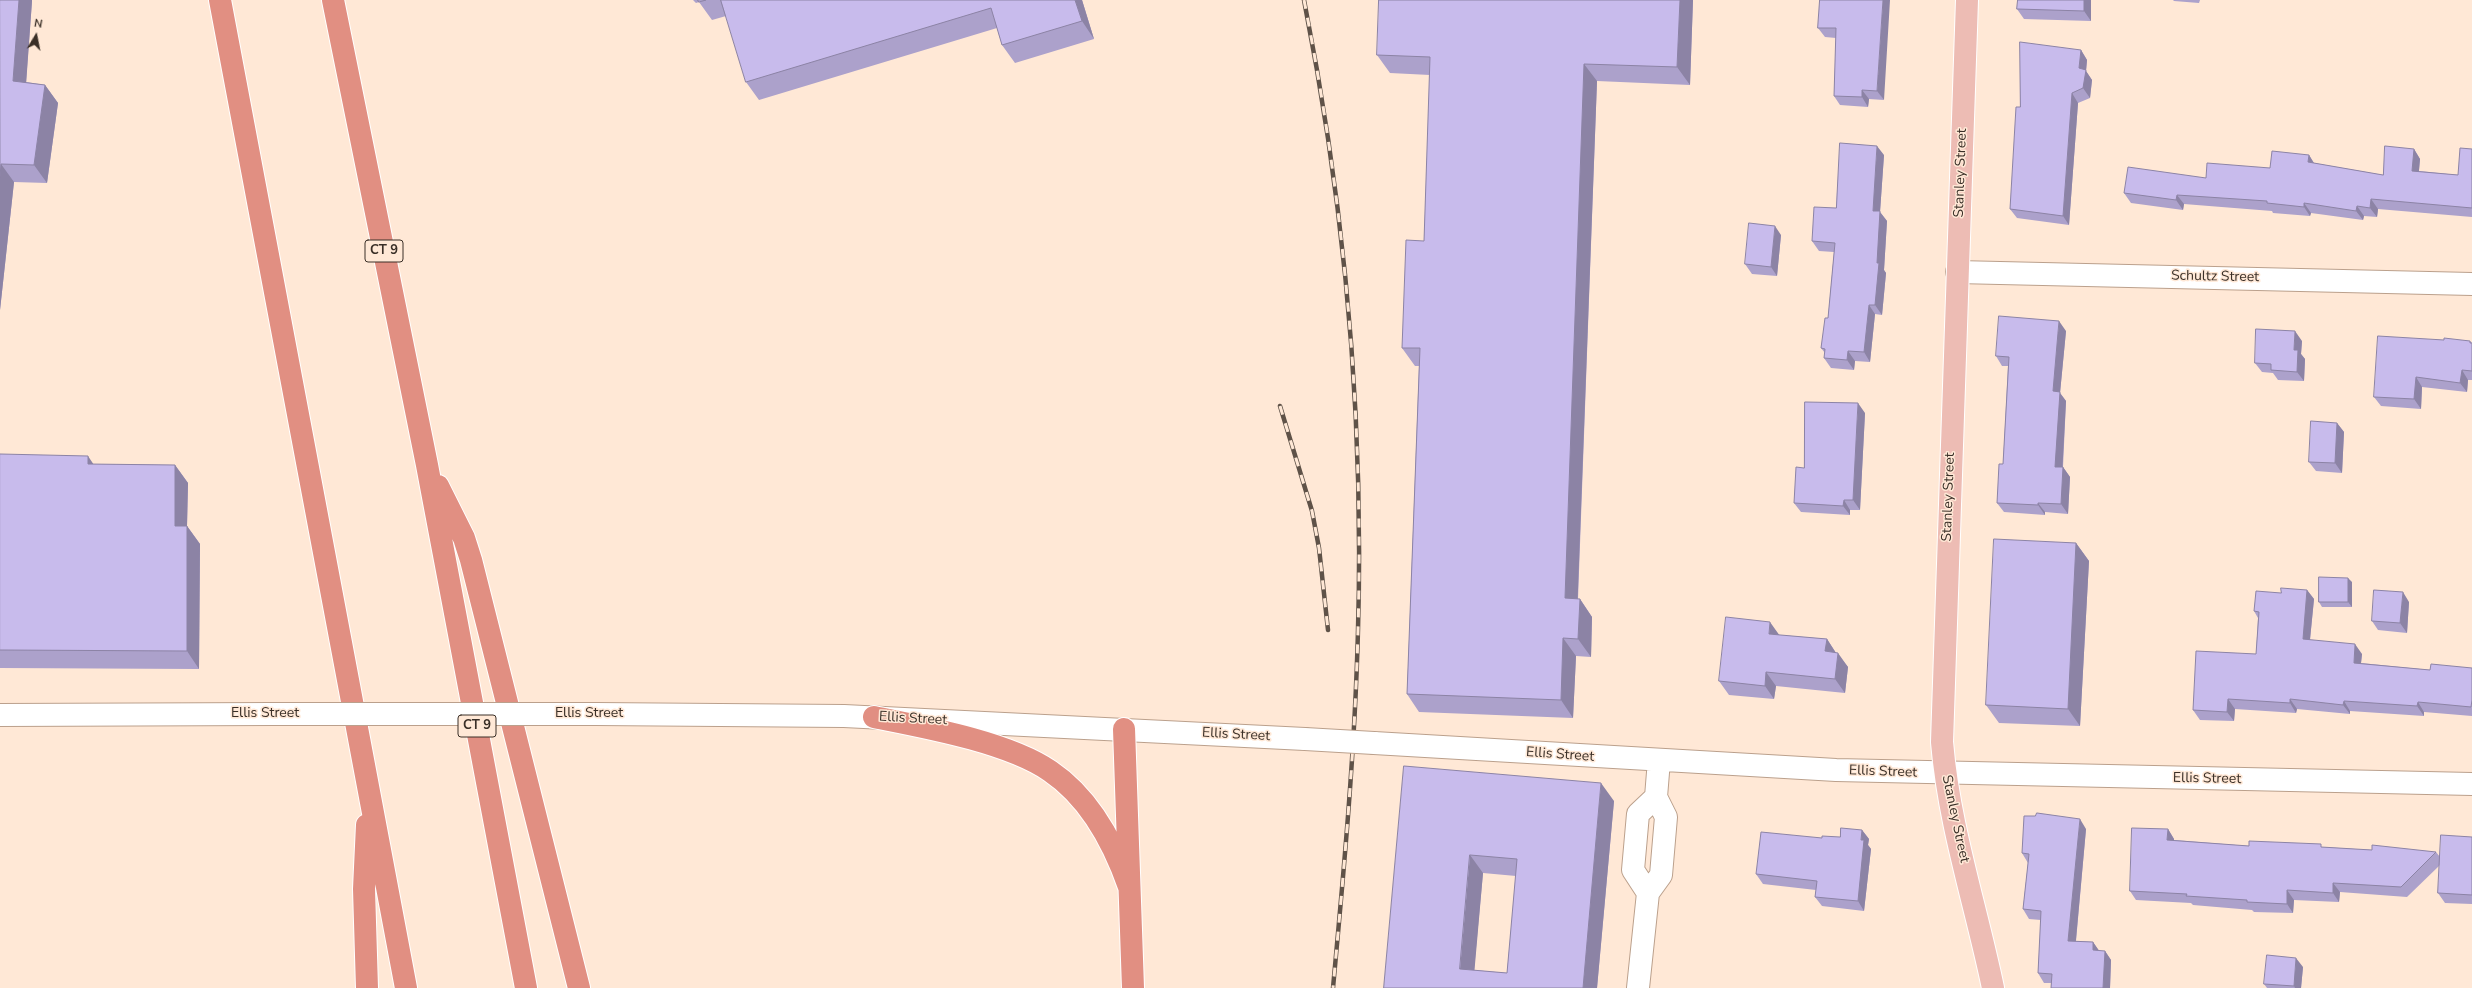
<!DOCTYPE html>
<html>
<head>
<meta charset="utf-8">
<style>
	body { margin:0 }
	#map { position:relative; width:2472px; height:988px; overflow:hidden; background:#ffe8d6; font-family:"Nunito Sans",sans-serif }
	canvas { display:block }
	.north { position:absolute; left:16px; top:16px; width:40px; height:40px; -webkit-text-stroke:3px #ffe8d6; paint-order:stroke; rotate:10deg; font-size:11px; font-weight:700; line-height:16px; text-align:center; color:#3a2f27 }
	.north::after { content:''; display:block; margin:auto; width:14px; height:18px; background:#3a2f27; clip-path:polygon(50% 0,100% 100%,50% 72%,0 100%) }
</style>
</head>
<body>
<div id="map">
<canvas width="2472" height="988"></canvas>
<div class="north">N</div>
</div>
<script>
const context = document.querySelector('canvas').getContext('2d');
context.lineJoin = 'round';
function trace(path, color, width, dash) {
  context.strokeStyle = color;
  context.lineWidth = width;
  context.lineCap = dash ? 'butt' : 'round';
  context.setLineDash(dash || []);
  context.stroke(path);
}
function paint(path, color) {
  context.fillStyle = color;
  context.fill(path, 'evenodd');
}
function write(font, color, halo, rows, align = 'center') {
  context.font = font + ' "Nunito Sans",sans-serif';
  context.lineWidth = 3;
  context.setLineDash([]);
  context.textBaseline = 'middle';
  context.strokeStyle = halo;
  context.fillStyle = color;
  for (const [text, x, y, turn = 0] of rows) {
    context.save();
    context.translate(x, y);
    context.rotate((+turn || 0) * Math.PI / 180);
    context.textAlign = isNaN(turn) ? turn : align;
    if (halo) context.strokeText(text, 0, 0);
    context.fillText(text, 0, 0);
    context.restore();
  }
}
const minor = new Path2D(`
	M 1957,272 L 2472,284
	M 596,714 L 844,716 L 1305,739
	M 0,715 L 273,714
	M 1374,743 L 1836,770 L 2472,784
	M 1656,797 L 1659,760
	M 1638,988 L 1648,893 L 1661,875 L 1666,817 L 1656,797 L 1638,814 L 1633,870 L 1648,893`);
const major = new Path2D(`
	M 1967,0 L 1942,742 C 1949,826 1976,906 1993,988`);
const highway = new Path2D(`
	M 220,0 L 406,988
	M 333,0 L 427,465 L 526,988
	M 438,486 L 464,538 L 471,560 L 579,988
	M 874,717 C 924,727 1008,742 1050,771 C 1090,798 1114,844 1129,887
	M 1124,729 L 1133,988
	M 367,825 L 364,889 L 367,988`);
const rail = new Path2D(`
	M 1304,0 C 1345,207 1364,419 1358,630 C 1355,750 1344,869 1333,988
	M 1280,406 L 1312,511 L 1319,548 L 1328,630`);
const minorBridge = new Path2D(`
	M 273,714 L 596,714
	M 1305,739 L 1374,743`);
const wall = new Path2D(`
	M 0,0 L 32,1 L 26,82 L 45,85 L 58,103 L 47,183 L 14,182 L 0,310 Z
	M 693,0 L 1082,0 L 1094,39 L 1015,63 L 1002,45 L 997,28 L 759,100 L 746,82 L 726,16 L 712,20 L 699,2 L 696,3 Z
	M 1693,0 L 1690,85 L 1597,81 L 1578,599 L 1580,599 L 1592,617 L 1591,657 L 1576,656 L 1573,718 L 1419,712 L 1407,694 L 1419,366 L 1415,366 L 1402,348 L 1424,241 L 1430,75 L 1390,73 L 1377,55 Z
	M 1820,0 L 1884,100 L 1869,99 L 1868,107 L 1840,105 L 1834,96 L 1836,38 L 1825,37 L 1818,28 Z
	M 2018,0 L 2091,0 L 2091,21 L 2024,19 L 2017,9 Z
	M 2173,0 L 2200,0 L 2199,3 L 2174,1 Z
	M 2081,50 L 2087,60 L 2086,71 L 2092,80 L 2090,98 L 2078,103 L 2069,225 L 2017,218 L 2010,209 L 2020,107 Z
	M 2414,149 L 2420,159 L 2419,171 L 2458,175 L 2472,149 L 2472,217 L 2378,209 L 2377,217 L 2364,216 L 2363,220 L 2311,213 L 2310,216 L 2273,213 L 2272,211 L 2184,204 L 2183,210 L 2131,203 L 2124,193 L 2206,178 L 2270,168 L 2309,155 L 2314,163 L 2383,175 Z
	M 1884,155 L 1880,212 L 1887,221 L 1884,270 L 1886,273 L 1882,315 L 1875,314 L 1870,362 L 1855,361 L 1854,370 L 1831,368 L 1824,358 L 1825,353 L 1821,348 L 1828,318 L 1834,252 L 1819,251 L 1812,241 L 1836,208 Z
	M 1781,235 L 1777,276 L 1752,274 L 1745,264 Z
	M 2066,331 L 2060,393 L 2066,401 L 2063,467 L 2070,477 L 2068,514 L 2045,512 L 2045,515 L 2004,512 L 1997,503 L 2003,464 L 2008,366 L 2002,366 L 1996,356 Z
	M 2444,340 L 2470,341 L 2472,343 L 2472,380 L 2468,380 L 2467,392 L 2422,387 L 2421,409 L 2381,406 L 2374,397 Z
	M 2302,341 L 2301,354 L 2305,359 L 2304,381 L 2278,380 L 2273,373 L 2262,372 L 2255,363 Z
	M 1865,413 L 1860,510 L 1850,510 L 1850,515 L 1801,512 L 1794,503 L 1804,468 Z
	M 2337,423 L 2344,432 L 2342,473 L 2316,471 L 2309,462 Z
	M 0,454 L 93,464 L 175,465 L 188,483 L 187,526 L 200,544 L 199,669 L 0,668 Z
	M 2076,543 L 2089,561 L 2080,726 L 1999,723 L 1986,705 Z
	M 2352,582 L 2352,607 L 2322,607 L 2319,602 Z
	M 2307,590 L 2314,599 L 2310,640 L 2362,654 L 2361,663 L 2430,670 L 2472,668 L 2472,716 L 2424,712 L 2424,716 L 2350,711 L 2350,714 L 2297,709 L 2296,713 L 2235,709 L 2234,721 L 2200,720 L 2193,710 L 2256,654 L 2258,618 L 2254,611 L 2281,593 Z
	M 2409,602 L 2407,633 L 2378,630 L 2372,621 Z
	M 1780,635 L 1827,639 L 1836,653 L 1848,667 L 1845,693 L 1776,686 L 1774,699 L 1729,695 L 1719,681 Z
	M 1404,766 L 1614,801 L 1597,988 L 1384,988 ZM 1483,873 L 1516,876 L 1507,973 L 1474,970 Z
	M 2086,829 L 2076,941 L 2093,942 L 2099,951 L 2105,951 L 2111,960 L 2110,988 L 2051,988 L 2051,983 L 2044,983 L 2038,973 L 2041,920 L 2029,919 L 2023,909 L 2028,863 L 2022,853 Z
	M 2168,829 L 2174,839 L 2174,840 L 2249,846 L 2323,847 L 2372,850 L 2436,852 L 2440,857 L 2472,837 L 2472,904 L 2445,903 L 2438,893 L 2440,865 L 2407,897 L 2340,892 L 2339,902 L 2294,900 L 2293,913 L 2254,912 L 2252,910 L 2193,905 L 2191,903 L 2136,900 L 2130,891 Z
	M 1862,830 L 1869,839 L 1868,845 L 1871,849 L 1864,911 L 1822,906 L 1815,897 L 1816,890 L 1763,884 L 1756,874 L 1822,838 L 1840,837 Z
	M 2303,967 L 2301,988 L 2267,988 L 2264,984 Z`);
const shadedWall = new Path2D(`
	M 19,0 L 32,0 L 32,1 L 25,99 L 13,81 Z
	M 1075,0 L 1082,0 L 1094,39 L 1082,21 Z
	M 1680,0 L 1693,0 L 1690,85 L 1677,67 Z
	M 1883,0 L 1890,0 L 1884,100 L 1877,91 Z
	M 2084,0 L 2091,0 L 2091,21 L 2084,11 Z
	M 2081,50 L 2087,60 L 2086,71 L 2092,80 L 2090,98 L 2083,88 L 2079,68 Z
	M 1584,64 L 1597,81 L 1577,616 L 1565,598 Z
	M 45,85 L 58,103 L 47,183 L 34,165 Z
	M 1862,90 L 1869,99 L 1868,107 L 1862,97 Z
	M 2072,93 L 2078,103 L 2069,225 L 2063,216 Z
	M 1877,146 L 1884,155 L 1880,212 L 1887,221 L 1884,270 L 1886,273 L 1882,315 L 1875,305 L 1877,263 L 1873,211 Z
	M 2414,149 L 2420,159 L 2418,180 L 2412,171 Z
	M 2309,155 L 2315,165 L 2308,162 Z
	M 1,164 L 14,182 L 0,310 L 0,177 Z
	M 2177,195 L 2184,204 L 2183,210 L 2176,200 Z
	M 2371,199 L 2378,209 L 2377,217 L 2370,208 Z
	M 2304,203 L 2311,213 L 2310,216 L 2304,207 Z
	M 2357,206 L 2364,216 L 2363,220 L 2356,211 Z
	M 1775,226 L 1781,235 L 1777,276 L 1771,267 Z
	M 1869,305 L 1875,314 L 1870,362 L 1864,352 Z
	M 2059,321 L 2066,331 L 2060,393 L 2066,401 L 2062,476 L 2055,467 L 2053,391 Z
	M 2295,331 L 2302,341 L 2301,354 L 2305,359 L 2304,381 L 2297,372 L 2294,350 Z
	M 1848,351 L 1855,361 L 1854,370 L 1847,360 Z
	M 2462,370 L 2468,380 L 2467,392 L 2460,383 Z
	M 2416,377 L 2422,387 L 2421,409 L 2414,399 Z
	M 1858,403 L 1865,413 L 1860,510 L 1853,500 Z
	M 2337,423 L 2344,432 L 2342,473 L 2335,463 Z
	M 88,456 L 100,474 L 88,464 Z
	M 175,465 L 188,483 L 187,526 L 200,544 L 199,669 L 187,651 L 175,526 Z
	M 2063,467 L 2070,477 L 2068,514 L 2061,504 Z
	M 1844,500 L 1850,510 L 1850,515 L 1843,506 Z
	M 2038,503 L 2045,512 L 2045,515 L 2038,505 Z
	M 2076,543 L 2089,561 L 2080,726 L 2068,709 Z
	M 2348,578 L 2352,582 L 2352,607 L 2348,602 Z
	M 2307,590 L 2314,599 L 2309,649 L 2303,639 Z
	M 2403,592 L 2409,602 L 2407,633 L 2400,623 Z
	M 1580,599 L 1592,617 L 1591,657 L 1578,639 Z
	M 1770,622 L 1780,636 L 1769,634 Z
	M 1563,638 L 1576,656 L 1573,718 L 1561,700 Z
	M 1827,639 L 1836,653 L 1825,651 Z
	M 2355,644 L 2362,654 L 2360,672 L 2354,663 Z
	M 1838,653 L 1848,667 L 1845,693 L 1835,679 Z
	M 1766,672 L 1776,686 L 1774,699 L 1765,686 Z
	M 2228,699 L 2235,709 L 2234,721 L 2227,712 Z
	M 2290,699 L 2297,709 L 2296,713 L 2290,703 Z
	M 2344,701 L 2350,711 L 2350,714 L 2343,705 Z
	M 2418,702 L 2424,712 L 2424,716 L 2417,706 Z
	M 1601,783 L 1614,801 L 1597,988 L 1583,988 Z
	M 2080,819 L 2086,829 L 2075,950 L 2068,941 Z
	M 2168,829 L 2174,839 L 2174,849 L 2167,840 Z
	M 1862,830 L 1869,839 L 1868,845 L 1871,849 L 1864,911 L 1858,901 Z
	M 1470,855 L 1483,873 L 1473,987 L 1460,969 Z
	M 2333,883 L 2340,892 L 2339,902 L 2333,893 Z
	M 2287,890 L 2294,900 L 2293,913 L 2287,904 Z
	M 2093,942 L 2100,952 L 2093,950 Z
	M 2105,951 L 2111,960 L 2110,988 L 2103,988 Z
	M 2296,958 L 2303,967 L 2301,988 L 2295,988 L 2294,986 Z`);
const building = new Path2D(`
	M 0,0 L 19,0 L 13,81 L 45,85 L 34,165 L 1,164 L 0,177 Z
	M 698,0 L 706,0 L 699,2 Z
	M 721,0 L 1075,0 L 1082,21 L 1002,45 L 991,8 L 746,82 Z
	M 1379,0 L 1680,0 L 1677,67 L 1584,64 L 1565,598 L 1580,599 L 1578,639 L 1563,638 L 1561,700 L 1407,694 L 1420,348 L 1402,348 L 1406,240 L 1424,241 L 1430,57 L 1377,55 Z
	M 1820,0 L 1883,0 L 1877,91 L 1862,90 L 1862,97 L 1834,96 L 1836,28 L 1818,28 Z
	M 2018,0 L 2084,0 L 2084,11 L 2017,9 Z
	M 2020,42 L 2081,50 L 2079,68 L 2086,70 L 2083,88 L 2072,93 L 2063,216 L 2010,209 L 2016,107 L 2020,107 Z
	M 1840,143 L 1877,146 L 1873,211 L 1880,211 L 1877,263 L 1879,263 L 1875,305 L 1869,305 L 1864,352 L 1848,351 L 1847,360 L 1824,358 L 1825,349 L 1821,348 L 1825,318 L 1828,318 L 1835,243 L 1812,241 L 1814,207 L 1836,208 Z
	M 2385,146 L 2414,149 L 2412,171 L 2458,175 L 2460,148 L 2472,149 L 2472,208 L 2371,199 L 2370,208 L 2357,206 L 2356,211 L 2304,203 L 2304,207 L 2267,203 L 2267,201 L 2177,195 L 2176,200 L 2124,193 L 2128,167 L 2206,178 L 2207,163 L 2270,168 L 2272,151 L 2309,155 L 2308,162 L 2383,175 Z
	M 1749,223 L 1775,226 L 1771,267 L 1745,264 Z
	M 1999,316 L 2059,321 L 2053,391 L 2060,392 L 2055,467 L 2063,467 L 2061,504 L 2038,503 L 2038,505 L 1997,503 L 1999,464 L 2003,464 L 2009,357 L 1996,356 Z
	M 2256,329 L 2295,331 L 2294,350 L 2298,350 L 2297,372 L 2271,370 L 2271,364 L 2255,363 Z
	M 2378,336 L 2444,340 L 2444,338 L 2470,341 L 2470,343 L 2472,343 L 2472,371 L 2462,370 L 2460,383 L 2416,377 L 2414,399 L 2374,397 Z
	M 1805,402 L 1858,403 L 1853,500 L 1844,500 L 1843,506 L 1794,503 L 1796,467 L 1804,468 Z
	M 2311,421 L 2337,423 L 2335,463 L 2309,462 Z
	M 0,454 L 88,456 L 88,464 L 175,465 L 175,526 L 187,526 L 187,651 L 0,650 Z
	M 1994,539 L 2076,543 L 2068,709 L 1986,705 Z
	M 2319,577 L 2348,578 L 2348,602 L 2319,602 Z
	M 2281,588 L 2307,590 L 2303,639 L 2355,644 L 2354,663 L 2430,670 L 2431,664 L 2472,668 L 2472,700 L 2471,707 L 2418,702 L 2417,706 L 2344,701 L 2343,705 L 2290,699 L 2290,703 L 2228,699 L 2227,712 L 2193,710 L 2196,651 L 2256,654 L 2259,612 L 2254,611 L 2256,591 L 2281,593 Z
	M 2374,590 L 2403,592 L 2400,623 L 2372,621 Z
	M 1726,617 L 1770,622 L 1769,634 L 1827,639 L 1825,651 L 1838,653 L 1835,679 L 1766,672 L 1765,686 L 1719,681 Z
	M 1404,766 L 1601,783 L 1583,988 L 1384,988 ZM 1470,855 L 1517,859 L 1507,973 L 1460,969 Z
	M 2037,813 L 2080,819 L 2068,941 L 2093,942 L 2093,950 L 2105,951 L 2103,988 L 2051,988 L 2052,974 L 2038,973 L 2041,911 L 2023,909 L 2029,854 L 2022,853 L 2024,816 L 2035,816 Z
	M 1841,828 L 1862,830 L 1861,840 L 1864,840 L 1858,901 L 1815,897 L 1817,881 L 1756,874 L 1761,832 L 1822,838 L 1822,836 L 1840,837 Z
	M 2132,828 L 2168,829 L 2167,840 L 2249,846 L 2249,841 L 2321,844 L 2321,847 L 2372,850 L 2372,845 L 2436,852 L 2401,887 L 2333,883 L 2333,893 L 2287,890 L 2287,904 L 2247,902 L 2247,900 L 2186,896 L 2187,894 L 2130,891 Z
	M 2441,835 L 2472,837 L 2472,895 L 2438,893 Z
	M 2267,955 L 2296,958 L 2294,986 L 2264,984 Z`);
const shields = [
	[384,251,38],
	[477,726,38]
];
const shieldNames = [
	["CT 9",384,251],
	["CT 9",477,726]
];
const streetNames = [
	["Stanley Street",1961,173,-88],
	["Schultz Street",2215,277,1],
	["Stanley Street",1949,497,-88],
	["Ellis Street",265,714],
	["Ellis Street",589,714],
	["Ellis Street",913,719,3],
	["Ellis Street",1236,735,3],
	["Ellis Street",1560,755,4],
	["Ellis Street",1883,772,2],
	["Ellis Street",2207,779,1],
	["Stanley Street",1955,819,78]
];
trace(minor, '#bba08c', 24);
trace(major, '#fff', 24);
trace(highway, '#fff', 24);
trace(minor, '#fff', 22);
trace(major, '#edbcb4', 22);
trace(highway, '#e18f82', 22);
trace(rail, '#5f5248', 4.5);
trace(rail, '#ffe8d6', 3, [9]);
trace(minorBridge, '#bba08c', 24, []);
trace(minorBridge, '#fff', 22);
paint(wall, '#aca1cb');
paint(shadedWall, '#8c83a5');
paint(building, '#c8bbec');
trace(building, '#8c83a5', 1);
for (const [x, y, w] of shields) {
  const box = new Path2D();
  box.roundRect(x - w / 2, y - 11, w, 22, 3);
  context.fillStyle = '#ffe8d6';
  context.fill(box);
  trace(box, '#3a2f27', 1);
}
write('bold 13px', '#3a2f27', null, shieldNames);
write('14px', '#3a2f27', '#ffe8d6', streetNames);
</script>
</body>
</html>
